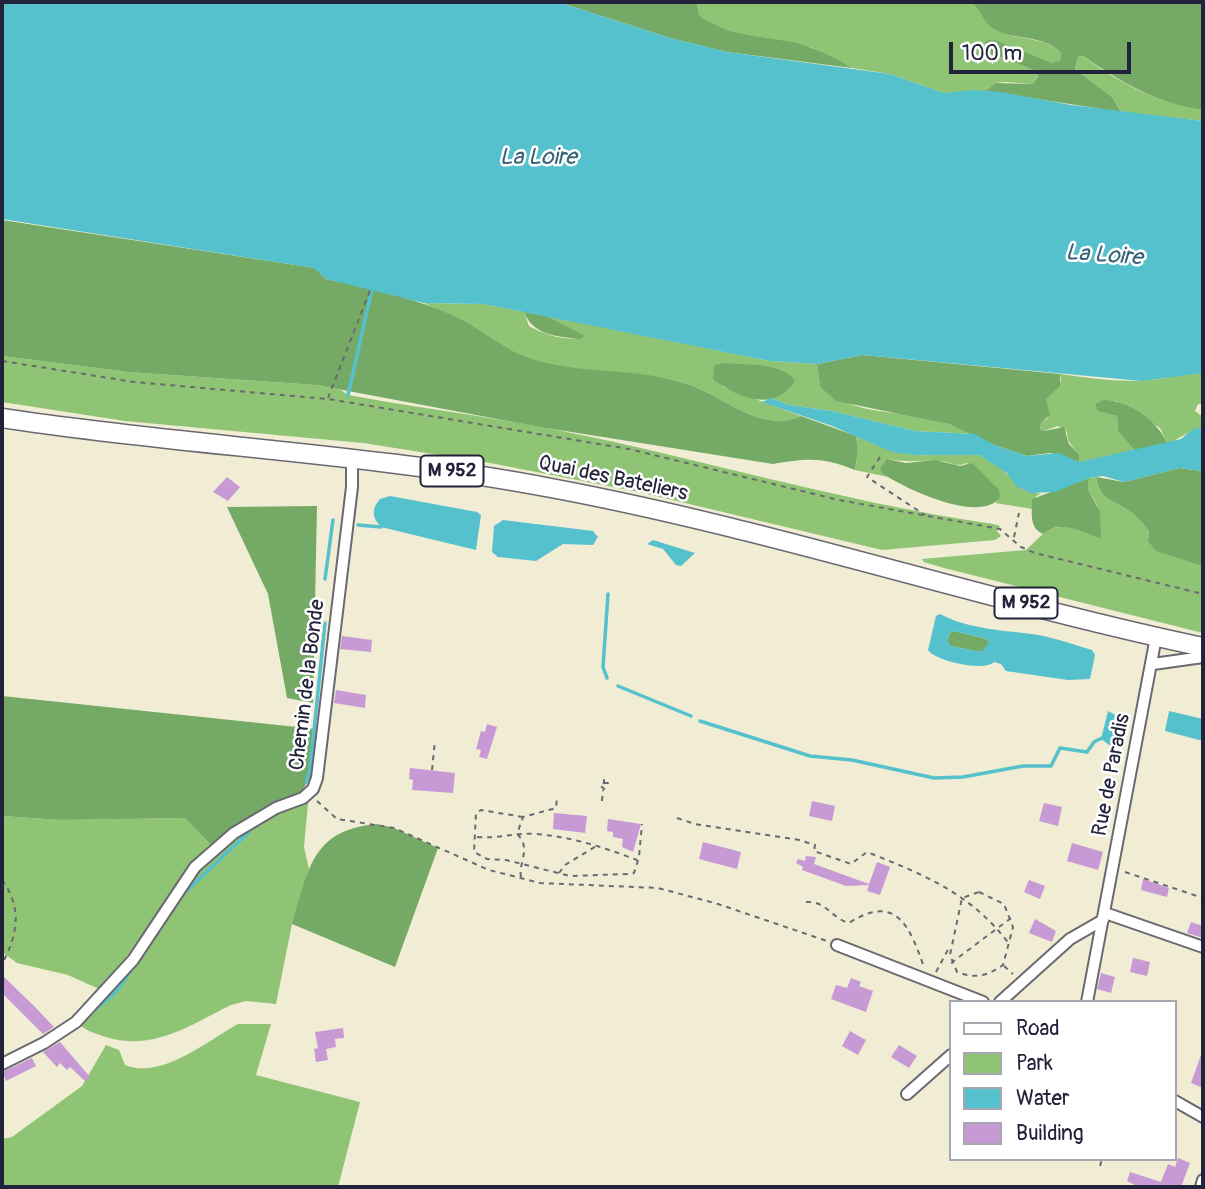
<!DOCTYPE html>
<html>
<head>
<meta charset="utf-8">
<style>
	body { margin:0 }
	#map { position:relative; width:1205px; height:1189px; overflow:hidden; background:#f1ecd4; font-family:Pangolin,sans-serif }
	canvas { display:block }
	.frame { position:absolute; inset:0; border:4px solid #22223b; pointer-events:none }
	.legend { position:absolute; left:949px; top:1000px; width:228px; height:161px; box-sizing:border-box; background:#fff; border:2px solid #a7a7b1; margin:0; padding:9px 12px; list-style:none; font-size:21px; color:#22223b }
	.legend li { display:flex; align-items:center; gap:14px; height:35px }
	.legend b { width:35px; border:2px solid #a7a7b1 }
	.scale { position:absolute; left:949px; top:42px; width:182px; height:32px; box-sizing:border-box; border:4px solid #22223b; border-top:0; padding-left:9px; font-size:21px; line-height:24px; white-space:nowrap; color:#22223b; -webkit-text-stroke:5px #fff; paint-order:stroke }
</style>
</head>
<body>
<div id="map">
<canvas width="1205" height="1189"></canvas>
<div class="frame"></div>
<ul class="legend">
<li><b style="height:9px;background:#fff"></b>Road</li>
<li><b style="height:19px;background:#90c475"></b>Park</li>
<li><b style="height:19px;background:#54c1cd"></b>Water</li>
<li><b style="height:19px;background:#c79ad5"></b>Building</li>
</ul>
<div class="scale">100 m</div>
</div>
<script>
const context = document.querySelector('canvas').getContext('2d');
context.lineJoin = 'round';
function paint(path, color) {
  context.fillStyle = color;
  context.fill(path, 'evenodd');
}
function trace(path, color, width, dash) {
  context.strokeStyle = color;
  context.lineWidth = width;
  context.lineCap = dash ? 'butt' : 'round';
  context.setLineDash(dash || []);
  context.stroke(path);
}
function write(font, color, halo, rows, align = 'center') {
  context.font = font + ' Pangolin,sans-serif';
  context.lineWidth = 5;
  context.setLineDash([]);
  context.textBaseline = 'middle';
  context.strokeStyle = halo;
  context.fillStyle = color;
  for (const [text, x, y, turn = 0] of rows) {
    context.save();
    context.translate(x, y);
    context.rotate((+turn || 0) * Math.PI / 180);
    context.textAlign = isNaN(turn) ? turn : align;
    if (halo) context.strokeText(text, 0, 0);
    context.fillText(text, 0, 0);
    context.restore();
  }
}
const green = new Path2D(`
	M 697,2 L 971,2 C 983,10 986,23 998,30 C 1018,42 1043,35 1061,53 L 1060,61 L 1052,64 L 1042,59 L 999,57 L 1035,70 L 1038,75 L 1033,84 L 1005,82 L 995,83 L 986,91 L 944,93 L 890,74 L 852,68 L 813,48 L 750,37 L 713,25 L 699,15 Z
	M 1083,56 C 1118,83 1160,104 1203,110 L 1203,121 L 1121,112 L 1112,97 L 1075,69 L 1078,57 Z
	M 424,303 L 483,304 L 524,312 L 529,326 C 543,334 569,343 584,336 L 547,316 L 770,361 L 817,364 L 820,387 C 851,414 890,410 928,418 C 945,422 960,428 975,434 L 915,431 L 832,411 L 789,405 L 771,398 L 780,395 L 774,368 L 723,363 L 723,387 L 801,416 C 761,434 724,396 687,384 C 634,367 573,376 523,356 C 492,343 457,318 424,303 Z
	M 2,356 L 128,372 L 316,385 L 341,390 L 348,395 C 413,407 478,415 542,427 C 693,456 840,502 993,524 L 1000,526 L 997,531 L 1001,536 L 995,540 L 882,550 L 639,492 L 490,463 L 363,443 L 125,421 L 2,402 Z
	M 1186,373 L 1203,373 L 1203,404 L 1198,404 L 1195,411 L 1203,417 L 1203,429 C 1190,428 1180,440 1167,443 L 1160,428 L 1116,401 L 1103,412 L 1117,416 L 1118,431 L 1135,451 L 1079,462 C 1078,449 1067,445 1067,432 L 1058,426 L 1044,431 L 1040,429 L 1041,423 L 1048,418 L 1046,399 L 1061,380 L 1060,374 C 1102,380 1145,386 1186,373 Z
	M 856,436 C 876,445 895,454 918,455 C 936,456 960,451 978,455 C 1003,460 1014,491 1041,494 L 1036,496 L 1033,509 L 995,503 L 997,501 L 994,485 L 967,463 C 955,468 949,461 939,461 C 917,460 911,463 888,459 L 880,468 L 888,477 L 855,470 L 858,451 Z
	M 1096,477 C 1100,499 1112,501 1129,511 C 1137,516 1143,524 1149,531 L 1148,541 L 1203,566 L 1203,633 L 944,568 L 924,562 L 922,559 L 1026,550 L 1048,529 L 1066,526 L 1079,530 L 1097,505 L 1088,489 L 1089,478 Z
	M 309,793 L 304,847 L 309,869 L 292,924 L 276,1004 L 246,1001 L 231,1005 C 190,1025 156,1050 109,1038 C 96,1034 86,1031 76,1022 L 133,960 L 195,867 L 234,833 Z
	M 2,816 L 60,820 L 185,818 L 211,845 L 188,868 L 113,976 L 99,989 L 68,975 L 17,963 L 2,952 Z
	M 238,1024 L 271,1024 L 256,1075 L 360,1102 L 338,1187 L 2,1187 L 2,1139 L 12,1137 L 82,1086 L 106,1045 L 119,1050 L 125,1065 C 161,1080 207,1041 238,1024 Z`);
const forest = new Path2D(`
	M 558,2 L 697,2 L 699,15 C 727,36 759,36 792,42 C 814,47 834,57 852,68 L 727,52 L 670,38 Z
	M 971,2 L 1203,2 L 1203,110 C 1158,104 1120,82 1083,56 L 1078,57 L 1075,69 L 1112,97 L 1121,112 L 986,91 L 995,83 L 1033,84 L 1038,76 L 1034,70 L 987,52 L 985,42 L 992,39 L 1052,63 L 1060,61 L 1061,53 C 1042,33 1014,42 992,28 C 983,22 981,9 971,2 Z
	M 2,220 L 315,268 L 326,279 C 374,289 421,299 464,321 C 484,332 503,348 524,356 C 576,376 634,366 687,384 C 724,396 761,434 801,416 L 856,436 L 858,451 L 855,470 C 823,457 807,458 773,464 L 540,427 L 316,385 L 128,372 L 2,356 Z
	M 524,312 L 547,316 L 585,336 L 580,339 C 556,336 534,336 524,312 Z
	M 863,355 L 1060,374 L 1060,386 L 1046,399 L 1050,415 L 1041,423 L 1040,429 L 1044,431 L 1064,427 L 1069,444 L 1079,455 L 1079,462 L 1050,453 L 1027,456 L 994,445 L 949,424 L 836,401 L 820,387 L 817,364 Z
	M 723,363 C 743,365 784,362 795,381 C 775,413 737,398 713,379 L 714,365 Z
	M 1104,400 C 1129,401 1157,420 1167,443 L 1135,451 L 1118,431 L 1117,416 L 1098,411 L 1095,404 Z
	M 887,459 L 906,463 L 935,460 L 960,466 L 972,463 L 999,490 L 1000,497 C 981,525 903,488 882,473 L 880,468 Z
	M 1179,468 L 1203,471 L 1203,566 L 1156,551 L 1148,541 L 1149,531 C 1143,524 1137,516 1129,511 C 1112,500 1100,500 1096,477 L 1124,482 Z
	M 1089,478 L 1088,489 L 1100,512 L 1101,539 C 1083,532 1060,519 1043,534 C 1029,528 1032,513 1032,499 Z
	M 317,506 L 313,703 L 287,698 L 268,594 L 227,507 Z
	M 954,631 L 987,639 L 989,643 L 986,651 L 981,652 L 950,646 L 947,641 L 950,633 Z
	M 2,696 L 316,729 L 311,776 L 300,794 L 242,821 L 211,845 L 185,818 L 60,820 L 2,816 Z
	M 377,824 L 394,828 L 438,848 L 395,967 L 292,924 C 309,869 311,830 377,824 Z`);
const water = new Path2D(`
	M 2,2 L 558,2 L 670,38 L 727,52 L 890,74 L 944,93 L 973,90 L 1001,92 L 1071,105 L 1203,121 L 1203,373 L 1142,381 L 863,355 L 817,364 L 770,361 L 483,304 L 424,303 L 326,279 L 314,268 L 2,219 Z
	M 771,398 L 789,405 L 832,411 L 915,431 L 975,434 L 994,445 L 1027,456 L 1059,453 L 1079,462 L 1181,439 C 1188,434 1193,426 1203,429 L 1203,471 L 1179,468 L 1124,482 L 1103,476 L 1089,478 L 1055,492 L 1031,493 L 1016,486 L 1007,473 L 979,455 L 915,455 L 892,452 L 832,426 L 762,402 Z
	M 390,496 L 477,512 L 481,515 L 476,550 L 381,527 C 372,518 371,509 380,499 Z
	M 503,520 L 593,531 L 598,537 L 593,545 L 563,544 L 536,561 L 498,557 L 492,552 L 494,526 Z
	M 653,540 L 695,553 L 681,566 L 676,565 L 663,549 L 647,544 Z
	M 940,614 C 970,630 1005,630 1038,635 C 1056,638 1074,645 1092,650 L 1095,655 L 1090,679 L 1068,680 L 1006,671 L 1001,664 L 994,662 C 984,672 935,661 928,650 L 936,616 ZM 954,631 L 987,639 L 989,643 L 981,652 L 951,646 L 947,641 L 950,633 Z
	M 1108,711 L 1123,719 L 1117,741 L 1112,747 L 1101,739 Z
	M 1169,711 L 1203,719 L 1203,741 L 1165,731 Z`);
const stream = new Path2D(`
	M 348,395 L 373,285
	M 358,525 L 381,527
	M 325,579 L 333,520
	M 607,678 L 603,667 L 608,594
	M 618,686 L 691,716
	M 700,721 L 810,756 L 852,760 L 934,778 L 963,777 L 1023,766 L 1051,766 L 1060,748 L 1087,752 L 1094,742 L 1104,737
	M 306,782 L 310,770 L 325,623
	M 181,896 L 249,832
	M 96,1009 L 116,992 L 134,966`);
const building = new Path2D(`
	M 227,477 L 240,487 L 228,501 L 213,492 Z
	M 342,636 L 372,640 L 371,652 L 340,649 Z
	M 336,690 L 366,695 L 365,708 L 334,703 Z
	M 487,724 L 497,727 L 487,759 L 479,757 L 481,750 L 476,749 L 481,731 L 485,732 Z
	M 410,768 L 455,773 L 453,793 L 412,790 L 413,780 L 409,779 Z
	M 812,801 L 835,806 L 832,821 L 809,816 Z
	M 1044,803 L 1062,807 L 1058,826 L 1039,821 Z
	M 554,813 L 587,816 L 585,833 L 553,829 Z
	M 608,819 L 641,824 L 633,852 L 622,847 L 623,839 L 613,837 L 613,832 L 607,831 Z
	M 703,842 L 741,852 L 737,869 L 699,859 Z
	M 1072,843 L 1103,852 L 1098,870 L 1067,861 Z
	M 806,856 L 816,857 L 814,864 L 869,884 L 877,862 L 890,867 L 880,895 L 867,891 L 869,885 L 846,886 L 802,870 L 803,867 L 796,863 L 798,859 L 805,861 Z
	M 1143,879 L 1169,888 L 1167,897 L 1141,890 Z
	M 1029,880 L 1045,886 L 1040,899 L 1024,892 Z
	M 1035,919 L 1056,931 L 1052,942 L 1029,933 Z
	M 1191,922 L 1203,926 L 1203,938 L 1187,933 Z
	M 1133,958 L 1150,962 L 1147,976 L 1130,972 Z
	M 1101,973 L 1115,977 L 1111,993 L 1097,989 Z
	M 2,975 L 34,1006 L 54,1027 L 43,1034 L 2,993 Z
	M 851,978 L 861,982 L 859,986 L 873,991 L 866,1012 L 831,999 L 836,985 L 847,988 Z
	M 343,1028 L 344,1038 L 335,1039 L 336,1047 L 326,1049 L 328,1060 L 316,1062 L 314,1049 L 318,1048 L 315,1032 Z
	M 850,1031 L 866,1040 L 858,1055 L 842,1046 Z
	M 60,1042 L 90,1077 L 85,1081 L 70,1067 L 67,1070 L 60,1063 L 57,1067 L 43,1052 Z
	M 899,1045 L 917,1056 L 909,1068 L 891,1057 Z
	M 1202,1052 L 1203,1052 L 1203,1088 L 1191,1083 Z
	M 32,1058 L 36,1066 L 6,1081 L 2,1072 Z
	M 1178,1158 L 1190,1163 L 1181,1187 L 1134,1187 L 1135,1185 L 1127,1181 L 1130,1172 L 1161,1182 L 1168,1164 L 1175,1167 Z`);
const path = new Path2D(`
	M 2,361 L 134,382 L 328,399 L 629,449 L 839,500 L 1000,529 L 1021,547 L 1035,553 L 1203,594
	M 328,398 L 371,288
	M 880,457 L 867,477 L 925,515
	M 1014,537 L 1019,513
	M 432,770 L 435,740
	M 604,783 L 608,783 L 604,789 L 600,785 L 604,783 L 604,776
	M 317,801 L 337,819 L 394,828 L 489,870 L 540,883 L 658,888 L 718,904 L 827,941
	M 602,801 L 603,790
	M 523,817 L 481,810 L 476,813 L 474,852 L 487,859 L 506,860 L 570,876 L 628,874 L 634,873 L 639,857 L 642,824
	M 677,818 L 695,824 L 799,840 L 815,845 L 814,851 L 851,864 L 867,852 C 925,875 972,894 1010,945
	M 477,837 C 500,839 516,832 536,834 C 572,837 603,847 637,860
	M 1125,872 L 1203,898
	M 559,873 L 565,865 L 598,845
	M 521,877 C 518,863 532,848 517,834 L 523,817 L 556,808 L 557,797
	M 2,880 C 22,907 18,934 3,962
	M 979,892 L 1004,904 L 1013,927 L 1003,965 C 987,976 976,979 957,972 L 950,955 L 962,898 Z
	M 806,902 C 827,901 831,918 849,923 C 897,892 910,928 924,967
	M 951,963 L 1011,918
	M 1004,966 L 1013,974
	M 936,972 L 950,946
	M 1100,1166 L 1102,1159`);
const minor = new Path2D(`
	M 1153,664 L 1203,657
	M 1105,913 L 1203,947
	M 837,945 L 983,1002
	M 1000,1002 L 1070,939 L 1103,920
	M 1087,1002 L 1156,637
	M 2,1064 L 44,1043 L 76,1022 L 133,960 L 195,867 L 234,833 L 276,808 L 303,798 L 313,789 L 317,778 L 352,487 L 352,457
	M 907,1094 L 951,1055
	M 1175,1101 L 1203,1117
	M 1201,1187 L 1203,1180`);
const primary = new Path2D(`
	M 2,418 C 184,446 369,453 551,488 C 771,529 985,601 1203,647`);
const shields = [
	[452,471,63],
	[1026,603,63]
];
const shieldNames = [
	["M 952",452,471],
	["M 952",1026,603]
];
const streetNames = [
	["Quai des Bateliers",613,479,12],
	["Chemin de la Bonde",308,685,-83],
	["Rue de Paradis",1112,775,-79]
];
const waterNames = [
	["La Loire",538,158],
	["La Loire",1104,256,4]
];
paint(green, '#90c475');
paint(forest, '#74aa66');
paint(water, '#54c1cd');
trace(stream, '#54c1cd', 3.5);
paint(building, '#c79ad5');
trace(minor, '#6a6971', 14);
trace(primary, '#6a6971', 21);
trace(path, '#6a6971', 2, [5, 5]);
trace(minor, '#fff', 10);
trace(primary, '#fff', 18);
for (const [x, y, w] of shields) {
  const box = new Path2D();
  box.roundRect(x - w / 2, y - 15.5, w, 31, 5);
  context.fillStyle = '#fff';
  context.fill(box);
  trace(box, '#22223b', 2);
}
write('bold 19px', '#22223b', null, shieldNames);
write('21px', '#22223b', '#fff', streetNames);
write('italic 23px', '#366275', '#fff', waterNames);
</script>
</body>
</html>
